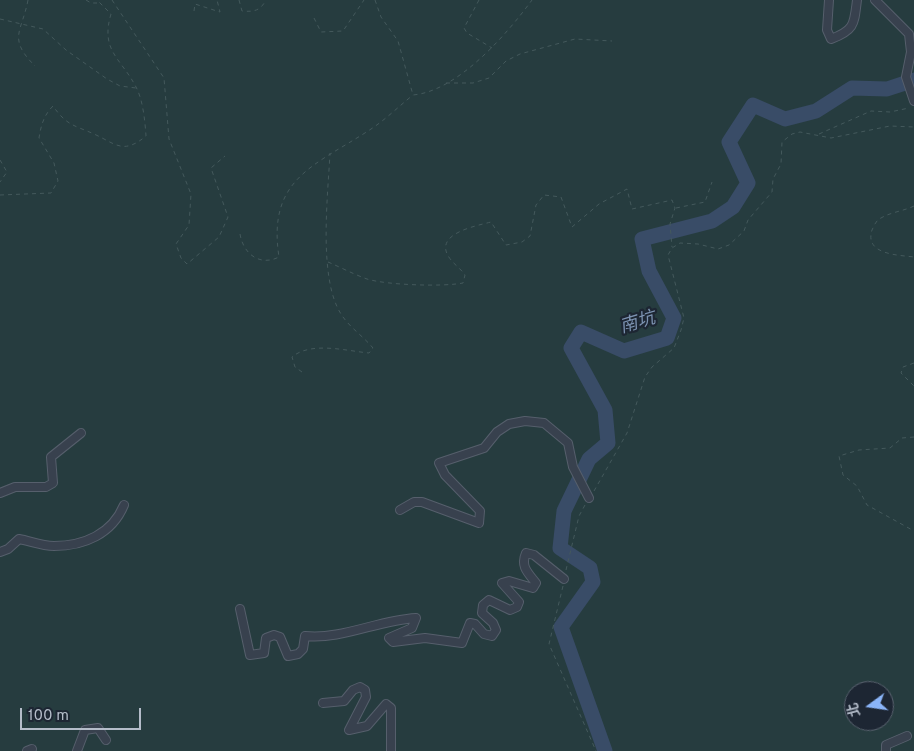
<!DOCTYPE html>
<html>
<head>
<meta charset="utf-8">
<style>
	body { margin:0 }
	#map { position:relative; width:914px; height:751px; overflow:hidden; background:#242f3e; font-family:Overpass,"Noto Sans TC",sans-serif }
	canvas { display:block }
	.north { position:absolute; left:844px; top:681px; width:50px; height:50px; box-sizing:border-box; background:#1d2633; border:1px solid #59626f; border-radius:50%; rotate:256deg; font-size:14px; font-weight:700; line-height:20px; text-align:center; color:#b4bcc9 }
	.north::after { content:''; display:block; margin:auto; width:18px; height:22px; background:#8ab4f8; clip-path:polygon(50% 0,100% 100%,50% 72%,0 100%) }
	.scale { position:absolute; left:20px; top:708px; width:121px; height:22px; box-sizing:border-box; border:2px solid #b4bcc9; border-top:0; padding-left:6px; font-size:15px; line-height:18px; white-space:nowrap; color:#b4bcc9; -webkit-text-stroke:4px #1d2633; paint-order:stroke }
</style>
</head>
<body>
<div id="map">
<canvas width="914" height="751"></canvas>
<div class="north">北</div>
<div class="scale">100 m</div>
</div>
<script>
const context = document.querySelector('canvas').getContext('2d');
context.lineJoin = 'round';
function paint(path, color) {
  context.fillStyle = color;
  context.fill(path, 'evenodd');
}
function trace(path, color, width, dash) {
  context.strokeStyle = color;
  context.lineWidth = width;
  context.lineCap = dash ? 'butt' : 'round';
  context.setLineDash(dash || []);
  context.stroke(path);
}
function write(font, color, halo, rows, align = 'center') {
  context.font = font + ' Overpass,"Noto Sans TC",sans-serif';
  context.lineWidth = 4.5;
  context.setLineDash([]);
  context.textBaseline = 'middle';
  context.strokeStyle = halo;
  context.fillStyle = color;
  for (const [text, x, y, turn = 0] of rows) {
    context.save();
    context.translate(x, y);
    context.rotate((+turn || 0) * Math.PI / 180);
    context.textAlign = isNaN(turn) ? turn : align;
    if (halo) context.strokeText(text, 0, 0);
    context.fillText(text, 0, 0);
    context.restore();
  }
}
const green = new Path2D(`
	M 0,0 L 914,0 L 914,751 L 0,751 ZM 854,691 L 884,691 L 884,721 L 854,721 Z`);
const river = new Path2D(`
	M 605,751 L 561,627 L 593,582 L 590,568 L 560,548 L 564,511 L 589,459 L 608,443 L 605,410 L 571,348 L 581,332 L 624,351 L 667,338 L 674,318 L 649,271 L 642,239 L 712,221 L 733,207 L 748,183 L 729,142 L 753,105 L 785,119 L 816,111 L 852,88 L 887,89 L 914,80`);
const path = new Path2D(`
	M 28,0 C 22,32 7,38 35,66
	M 86,0 L 91,3 L 97,3
	M 112,0 L 164,78 L 169,139 L 191,194 L 189,225 L 176,244 L 181,258 L 187,264 L 219,237 L 228,217 L 211,168 L 225,156
	M 239,0 L 242,11 C 254,12 260,11 266,0
	M 375,0 L 381,17 L 398,41 L 413,95 C 458,91 507,34 532,0
	M 479,0 L 464,28 L 467,33 L 492,48
	M 194,11 L 195,4 L 220,12 L 217,0
	M 314,18 L 321,32 L 343,31 L 364,0
	M 0,19 L 43,29 L 66,50 L 107,79 L 120,86 L 136,88
	M 446,83 L 473,83 L 489,78 L 506,61 L 520,54 L 575,39 L 612,41
	M 819,134 L 871,111 L 890,112 L 909,108
	M 0,160 L 7,172 L 0,182
	M 0,195 L 51,193 L 58,181 L 54,163 L 39,138 C 41,125 44,115 53,106 C 67,126 74,125 94,134 C 116,144 123,155 146,136 C 145,121 143,100 136,87 C 121,58 100,51 111,14 L 97,0
	M 914,206 C 904,211 891,212 881,218 C 876,220 874,226 872,230 C 864,255 899,255 914,257
	M 676,208 L 705,202 L 712,182
	M 240,234 C 243,253 259,267 279,257 C 267,179 314,166 368,131 C 384,121 398,107 413,95
	M 328,262 C 340,267 353,274 367,279 C 386,285 443,287 463,283 L 465,275 C 461,269 455,265 451,260 C 430,234 476,226 491,222 L 506,245 L 522,242 L 530,236 L 536,205 L 544,195 L 561,197 L 572,227 L 599,204 L 627,189 L 632,209 L 672,200 L 675,208 L 670,224 L 672,247
	M 914,363 L 903,367 L 901,373 L 914,386
	M 302,372 L 295,367 L 292,357 C 311,341 347,351 369,353 L 373,348 C 363,336 349,327 341,314 C 318,278 328,195 330,153
	M 914,437 L 902,438 L 890,448 L 859,450 L 839,456 L 843,475 L 857,486 L 867,505 L 914,531
	M 594,491 L 627,433 L 645,377 L 652,367 L 674,348 L 681,330 L 684,318 L 668,255 L 672,248 L 680,243 L 698,244 L 718,249 L 729,245 L 744,231 L 748,220 L 772,192 L 773,179 L 781,164 L 782,142 L 792,134 L 800,132 L 831,138 L 890,126 L 914,127
	M 566,570 L 579,516 L 585,505
	M 563,586 L 549,644 L 596,751`);
const minor = new Path2D(`
	M 829,0 L 827,30 L 831,39 C 855,30 854,24 857,0
	M 875,0 L 909,34 L 911,52 L 906,77 L 914,101
	M 0,493 L 15,487 L 46,487 L 53,483 L 51,457 L 81,433
	M 400,510 L 414,502 L 422,502 L 479,523 L 480,511 L 445,475 L 439,463 L 484,448 L 497,432 L 509,424 L 525,421 L 544,423 L 568,443 L 573,467 L 589,498
	M 0,552 L 8,549 L 19,539 C 30,541 42,546 54,546 C 84,546 112,534 124,505
	M 240,609 L 250,655 L 264,653 L 266,638 L 274,635 L 280,637 L 288,656 L 298,654 L 303,649 L 305,636 C 341,640 379,620 416,618 L 412,628 L 389,638 L 393,642 L 425,638 L 462,643 L 470,623 L 475,624 L 484,634 L 492,636 L 496,630 L 493,623 L 482,613 L 483,605 L 489,600 L 510,610 L 517,607 L 519,602 L 502,583 L 509,581 L 533,588 L 536,583 C 528,573 520,566 526,553 L 534,555 L 564,579
	M 323,703 L 344,701 L 353,690 L 360,687 L 365,690 L 366,697 L 349,730 L 367,726 L 386,704 L 391,708 L 391,751
	M 27,751 L 32,749 L 31,751
	M 77,751 L 85,730 L 98,728 L 106,740
	M 886,751 L 886,745 L 907,736`);
const waterNames = [
	["南坑",638,324,-17]
];
paint(green, '#263c3f');
trace(river, '#394c67', 15);
trace(minor, '#565f6c', 10);
trace(path, '#44595c', 1, [4, 4]);
trace(minor, '#38414e', 8);
write('italic 18px', '#7c92b1', '#1d2633', waterNames);
</script>
</body>
</html>
